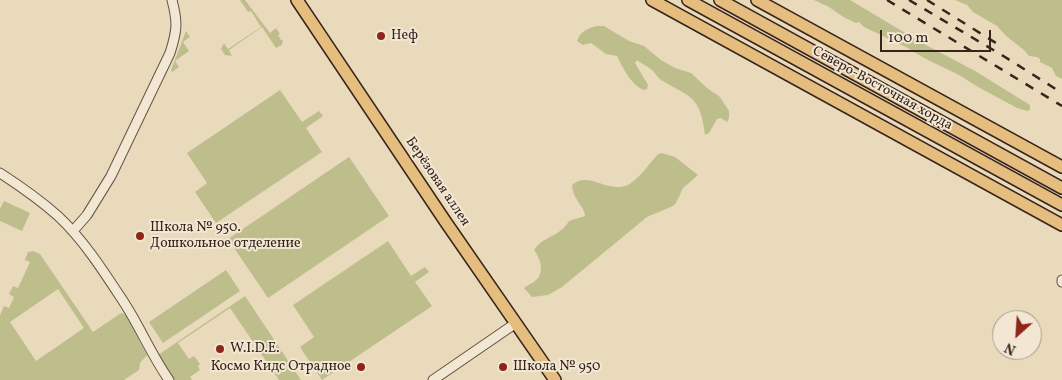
<!DOCTYPE html>
<html>
<head>
<meta charset="utf-8">
<style>
	body { margin:0 }
	#map { position:relative; width:1062px; height:380px; overflow:hidden; background:#eadabc; font-family:Vollkorn,serif }
	canvas { display:block }
	.north { position:absolute; left:992px; top:310px; width:50px; height:50px; box-sizing:border-box; background:#f1e7d3; border:1px solid #a7998a; border-radius:50%; rotate:206deg; font-size:14px; font-weight:700; line-height:20px; text-align:center; color:#37241c }
	.north::after { content:''; display:block; margin:auto; width:18px; height:22px; background:#8f2418; clip-path:polygon(50% 0,100% 100%,50% 72%,0 100%) }
	.scale { position:absolute; left:880px; top:30px; width:111px; height:22px; box-sizing:border-box; border:2px solid #37241c; border-top:0; padding-left:6px; font-size:15px; line-height:18px; white-space:nowrap; color:#37241c; -webkit-text-stroke:4px #f1e7d3; paint-order:stroke }
</style>
</head>
<body>
<div id="map">
<canvas width="1062" height="380"></canvas>
<div class="north">N</div>
<div class="scale">100 m</div>
</div>
<script>
const context = document.querySelector('canvas').getContext('2d');
context.lineJoin = 'round';
function paint(path, color) {
  context.fillStyle = color;
  context.fill(path, 'evenodd');
}
function trace(path, color, width, dash) {
  context.strokeStyle = color;
  context.lineWidth = width;
  context.lineCap = dash ? 'butt' : 'round';
  context.setLineDash(dash || []);
  context.stroke(path);
}
function write(font, color, halo, rows, align = 'center') {
  context.font = font + ' Vollkorn,serif';
  context.lineWidth = 4;
  context.setLineDash([]);
  context.textBaseline = 'middle';
  context.strokeStyle = halo;
  context.fillStyle = color;
  for (const [text, x, y, turn = 0] of rows) {
    context.save();
    context.translate(x, y);
    context.rotate((+turn || 0) * Math.PI / 180);
    context.textAlign = isNaN(turn) ? turn : align;
    if (halo) context.strokeText(text, 0, 0);
    context.fillText(text, 0, 0);
    context.restore();
  }
}
const green = new Path2D(`
	M 240,0 L 245,0 L 270,33 L 276,28 L 280,34 L 278,35 L 281,40 L 283,40 L 282,45 L 276,48 L 262,27 L 229,50 L 232,56 L 225,55 L 221,49 L 224,43 L 228,49 L 261,27 L 251,11 L 248,12 Z
	M 814,0 L 850,0 L 924,44 L 975,71 L 1030,105 L 1030,110 L 1027,111 L 1017,108 L 978,87 L 959,75 L 924,58 L 906,47 L 864,27 L 859,22 L 856,23 L 845,18 L 829,7 Z
	M 955,0 L 1062,0 L 1062,79 L 1056,76 L 1052,68 L 1040,62 L 1040,59 L 1037,57 L 1029,56 L 1024,50 L 1006,36 L 997,26 L 973,12 L 967,5 Z
	M 597,26 L 604,26 L 629,41 L 644,46 L 661,60 L 675,68 L 691,73 L 707,88 L 720,97 L 729,111 L 729,118 L 727,122 L 721,118 L 717,119 L 709,133 L 705,135 C 700,96 692,98 661,80 C 658,78 656,74 653,71 C 649,67 642,64 637,60 L 635,63 L 648,85 L 647,89 L 643,90 C 630,83 624,70 617,56 L 606,54 L 591,43 L 583,45 L 577,41 C 581,31 586,29 597,26 Z
	M 186,31 L 190,37 L 183,42 L 189,51 L 175,61 L 179,67 L 172,72 L 171,70 Z
	M 280,90 L 302,122 L 319,111 L 323,116 L 306,128 L 322,152 L 216,223 L 195,192 L 207,183 L 187,153 Z
	M 662,153 L 675,157 L 698,175 L 683,188 L 676,203 L 673,206 L 647,217 L 562,287 L 548,295 L 532,297 L 524,288 C 528,285 535,282 538,278 C 544,269 540,258 534,250 C 543,236 560,237 569,221 L 585,216 C 585,207 573,200 572,185 C 588,170 608,194 628,185 C 640,178 649,164 658,154 Z
	M 349,157 L 389,216 L 268,298 L 228,239 Z
	M 4,201 L 30,213 L 22,231 L 0,221 L 0,209 Z
	M 388,241 L 411,276 L 425,267 L 429,272 L 415,282 L 432,306 L 322,380 L 300,347 L 314,337 L 293,305 Z
	M 33,251 L 40,254 L 93,332 L 118,315 L 122,313 L 126,315 L 147,355 L 140,363 L 139,370 L 124,380 L 0,380 L 0,315 L 4,306 L 9,308 L 14,297 L 9,294 L 13,286 L 18,288 L 30,262 L 25,260 L 28,252 ZM 58,289 L 84,328 L 36,361 L 10,322 Z
	M 226,270 L 240,291 L 163,343 L 149,322 Z
	M 245,296 L 301,380 L 279,380 L 230,308 L 178,343 L 189,359 L 194,356 L 200,364 L 198,366 L 200,370 L 190,377 L 192,380 L 175,380 L 158,355 Z`);
const minor = new Path2D(`
	M 0,173 C 20,186 40,200 58,216 C 84,240 106,275 125,304 C 141,329 152,356 169,380
	M 73,231 L 87,215 L 111,176 L 170,53 C 177,31 178,23 172,0
	M 1062,280 L 1062,282
	M 433,380 L 516,323`);
const major = new Path2D(`
	M 297,0 L 445,221 L 555,380
	M 652,0 L 1062,225
	M 688,0 L 1062,205
	M 720,0 L 1062,188
	M 757,0 L 1062,167`);
const rail = new Path2D(`
	M 887,0 L 1062,106
	M 909,0 L 1005,57 L 1062,93
	M 927,0 L 996,43`);
const markers = [
	[381,36,5,"#8f2418"],
	[140,236,5,"#8f2418"],
	[220,349,5,"#8f2418"],
	[361,367,5,"#8f2418"],
	[503,367,5,"#8f2418"]
];
const poiNames = [
	["Неф",391,36],
	["Школа № 950.",150,228],
	["Дошкольное отделение",150,244],
	["W.I.D.E.",230,349],
	["Космо Кидс Отрадное",351,367,"right"],
	["Школа № 950",513,367]
];
const streetNames = [
	["Северо-Восточная хорда",882,89,29],
	["Берёзовая аллея",437,182,56]
];
paint(green, '#bdbe8c');
trace(minor, '#645244', 11);
trace(major, '#37241c', 14);
trace(minor, '#f1e7d3', 9);
trace(major, '#e5bd7e', 11);
trace(rail, '#37241c', 2.5, [9, 9]);
for (const [x, y, r, color] of markers) {
  const dot = new Path2D();
  dot.arc(x, y, r, 0, 2 * Math.PI);
  context.fillStyle = color;
  context.fill(dot);
  trace(dot, '#f1e7d3', 2);
}
write('14px', '#37241c', '#f1e7d3', poiNames, 'left');
write('14px', '#37241c', '#f1e7d3', streetNames);
</script>
</body>
</html>
